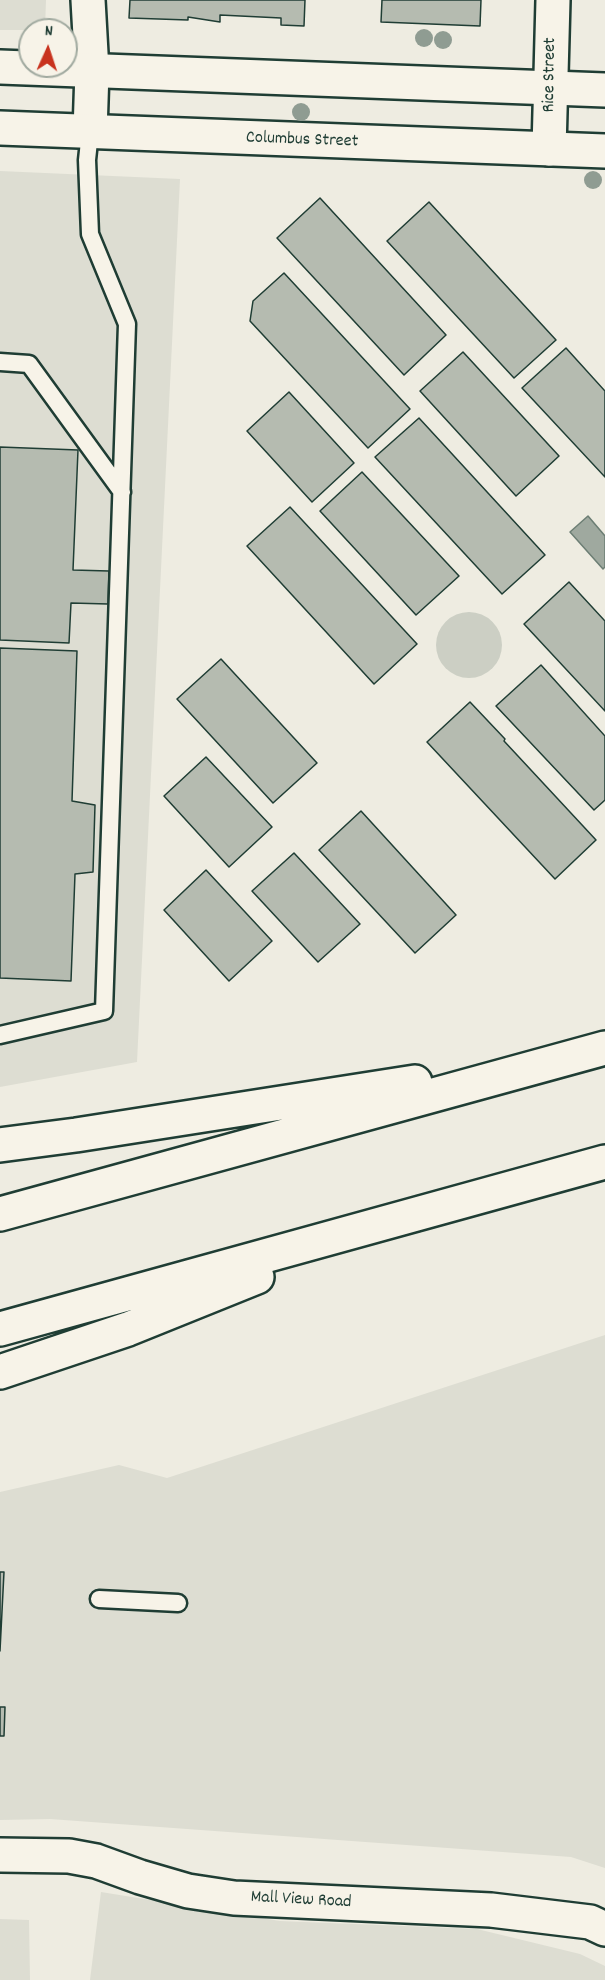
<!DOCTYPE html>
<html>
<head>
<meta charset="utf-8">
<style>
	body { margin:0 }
	#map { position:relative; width:605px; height:1980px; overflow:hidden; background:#eeece1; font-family:Dekko,sans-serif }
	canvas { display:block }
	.north { position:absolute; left:18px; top:18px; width:60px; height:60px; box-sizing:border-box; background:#f7f3e8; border:2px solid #a1aaa0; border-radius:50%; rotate:3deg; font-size:16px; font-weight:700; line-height:24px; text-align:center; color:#1f3d34 }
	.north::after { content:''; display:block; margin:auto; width:21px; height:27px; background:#c8321e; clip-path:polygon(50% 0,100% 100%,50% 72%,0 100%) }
</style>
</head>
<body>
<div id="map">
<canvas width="605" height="1980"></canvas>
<div class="north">N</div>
</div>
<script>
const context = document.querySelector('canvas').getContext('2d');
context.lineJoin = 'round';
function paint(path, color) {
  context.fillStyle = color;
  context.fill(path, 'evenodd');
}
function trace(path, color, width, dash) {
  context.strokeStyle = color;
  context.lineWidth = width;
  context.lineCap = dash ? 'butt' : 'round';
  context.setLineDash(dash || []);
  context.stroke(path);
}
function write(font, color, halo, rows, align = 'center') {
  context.font = font + ' Dekko,sans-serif';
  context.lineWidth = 4.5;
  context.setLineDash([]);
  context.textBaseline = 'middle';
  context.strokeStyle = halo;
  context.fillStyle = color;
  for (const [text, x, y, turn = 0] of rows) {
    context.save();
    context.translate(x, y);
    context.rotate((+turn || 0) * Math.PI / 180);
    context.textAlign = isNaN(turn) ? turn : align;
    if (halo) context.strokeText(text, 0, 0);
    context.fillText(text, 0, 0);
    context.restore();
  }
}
const built = new Path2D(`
	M 0,0 L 46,0 L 45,30 L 0,30 Z
	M 0,171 L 180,179 L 137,1062 L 0,1087 Z
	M 605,1335 L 605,1868 L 571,1857 L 50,1819 L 0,1820 L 0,1492 L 119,1465 L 167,1478 Z
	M 101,1892 L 280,1921 L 477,1929 L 580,1954 L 605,1966 L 605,1980 L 90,1980 Z
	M 0,1919 L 29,1920 L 30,1980 L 0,1980 Z`);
const green = new Path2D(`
	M436 645a33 33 0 1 1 66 0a33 33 0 1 1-66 0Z`);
const water = new Path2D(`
	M 588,516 L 605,536 L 605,567 L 603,569 L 570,532 Z`);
const building = new Path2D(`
	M 130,0 L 305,0 L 304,26 L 281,25 L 281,18 L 220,15 L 220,22 L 188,17 L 188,20 L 129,18 Z
	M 382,0 L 481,0 L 480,26 L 381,22 Z
	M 320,198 L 446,335 L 404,375 L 277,238 Z
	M 429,202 L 556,340 L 514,378 L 387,241 Z
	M 284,273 L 410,409 L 368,448 L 250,321 L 253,301 Z
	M 566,348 L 605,391 L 605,477 L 522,388 Z
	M 463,352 L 559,456 L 516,496 L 420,391 Z
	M 289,392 L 354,463 L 312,502 L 247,431 Z
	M 419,418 L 545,555 L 502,594 L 375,457 Z
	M 0,447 L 78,450 L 73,570 L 109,571 L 108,604 L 71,603 L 69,643 L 0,640 Z
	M 362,472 L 459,576 L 416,615 L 320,511 Z
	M 290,507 L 417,644 L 374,684 L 247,546 Z
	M 569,582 L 605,621 L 605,711 L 524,624 Z
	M 0,648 L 77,651 L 72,801 L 95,805 L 93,872 L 75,874 L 71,981 L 0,978 Z
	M 221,659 L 317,763 L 273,803 L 177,699 Z
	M 541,665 L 605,736 L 605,800 L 594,810 L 496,706 Z
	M 470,702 L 505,739 L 504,741 L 596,840 L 555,879 L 427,742 Z
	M 206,757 L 272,827 L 229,867 L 164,796 Z
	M 361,811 L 456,915 L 415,953 L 319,850 Z
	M 294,853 L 360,924 L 318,962 L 252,891 Z
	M 206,870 L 272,941 L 229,981 L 164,910 Z
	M 0,1572 L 4,1572 L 0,1651 Z
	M 0,1707 L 5,1707 L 4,1736 L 0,1736 Z`);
const lane = new Path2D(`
	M 0,362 L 29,364 L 122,492
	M 0,1035 L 104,1011 L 127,324 L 90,234 L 87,160 L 90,132
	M 99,1599 L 178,1603`);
const street = new Path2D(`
	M 88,0 L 92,71 L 90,132
	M 549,149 L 553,0
	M 0,1855 L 69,1856 L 96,1861 L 140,1877 L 188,1891 L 234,1898 L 491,1910 L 590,1922 L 605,1929`);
const secondary = new Path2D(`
	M 0,67 L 605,90
	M 0,128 L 605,151`);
const highway = new Path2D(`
	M 0,1145 L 76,1135 L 415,1082
	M 0,1214 L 605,1048
	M 0,1329 L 605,1162
	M 0,1372 L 128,1329 L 257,1277`);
const trees = [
	[424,38],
	[443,40],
	[301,112],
	[593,180]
];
const streetNames = [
	["Rice Street",551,75,-89],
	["Columbus Street",302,141,2],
	["Mall View Road",301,1901,3]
];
paint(built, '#ddddd2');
paint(green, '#cccfc4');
paint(water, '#9fa99f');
trace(water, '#6c7e74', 1.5);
paint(building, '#b5bbb0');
trace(building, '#1f3d34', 1.5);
trace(lane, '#1f3d34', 21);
trace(street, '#1f3d34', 38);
trace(secondary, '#1f3d34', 38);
trace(highway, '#1f3d34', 38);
trace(lane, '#f7f3e8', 16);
trace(street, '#f7f3e8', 33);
trace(secondary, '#f7f3e8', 33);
trace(highway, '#f7f3e8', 33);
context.fillStyle = '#8f9c92';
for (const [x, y] of trees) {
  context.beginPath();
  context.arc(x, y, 9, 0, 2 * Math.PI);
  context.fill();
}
write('18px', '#1f3d34', '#f7f3e8', streetNames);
</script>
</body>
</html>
